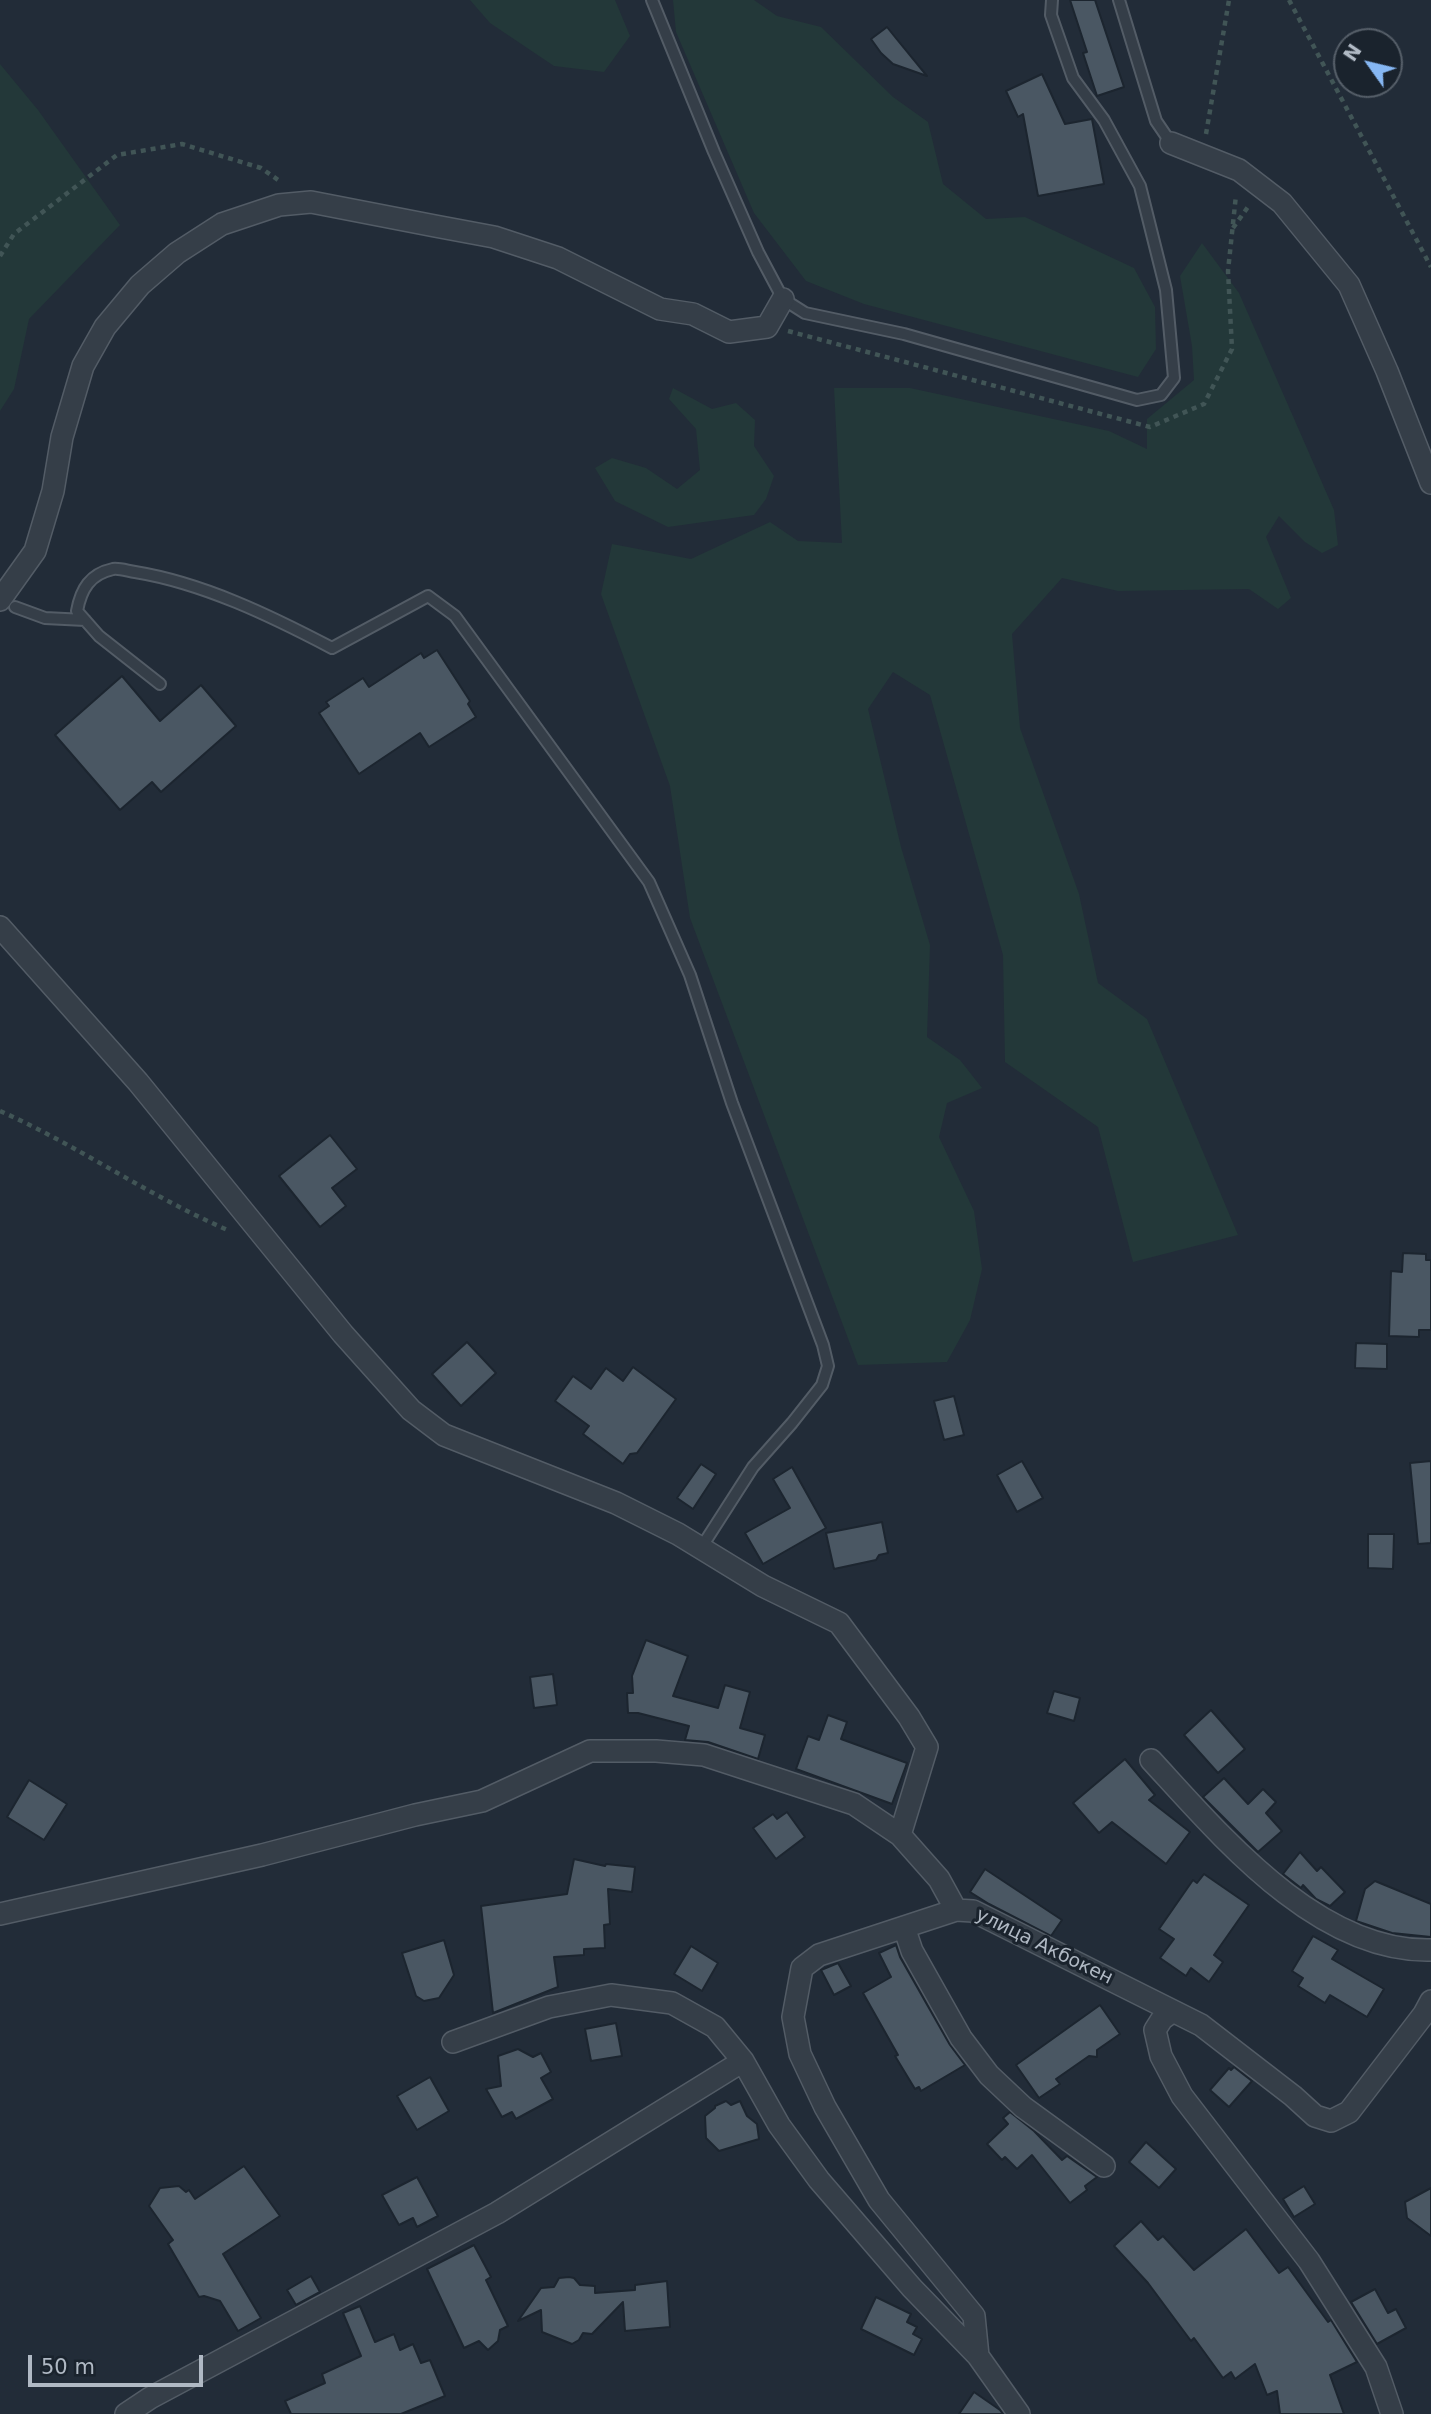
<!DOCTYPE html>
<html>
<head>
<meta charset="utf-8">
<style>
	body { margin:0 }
	#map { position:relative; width:1431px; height:2414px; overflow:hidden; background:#222c38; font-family:"DejaVu Sans",sans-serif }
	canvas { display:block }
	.north { position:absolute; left:1333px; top:28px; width:70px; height:70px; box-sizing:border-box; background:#1a232d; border:2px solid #565f69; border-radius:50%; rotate:304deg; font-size:19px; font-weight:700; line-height:28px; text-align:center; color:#b0b9c4 }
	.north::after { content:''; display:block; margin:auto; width:24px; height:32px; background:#86b7f3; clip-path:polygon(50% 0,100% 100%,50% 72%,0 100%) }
	.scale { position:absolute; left:28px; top:2355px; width:175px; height:32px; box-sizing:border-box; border:4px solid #b0b9c4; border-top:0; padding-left:9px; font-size:21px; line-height:24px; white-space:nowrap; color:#b0b9c4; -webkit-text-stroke:5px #1a232d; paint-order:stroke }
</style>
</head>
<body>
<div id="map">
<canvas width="1431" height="2414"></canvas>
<div class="north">N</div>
<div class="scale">50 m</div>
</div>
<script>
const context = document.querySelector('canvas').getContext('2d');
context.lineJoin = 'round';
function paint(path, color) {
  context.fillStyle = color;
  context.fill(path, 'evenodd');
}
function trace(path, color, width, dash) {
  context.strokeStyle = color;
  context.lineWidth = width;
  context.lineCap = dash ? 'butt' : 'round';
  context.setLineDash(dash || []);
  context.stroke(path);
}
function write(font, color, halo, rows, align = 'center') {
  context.font = font + ' "DejaVu Sans",sans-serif';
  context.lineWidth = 6;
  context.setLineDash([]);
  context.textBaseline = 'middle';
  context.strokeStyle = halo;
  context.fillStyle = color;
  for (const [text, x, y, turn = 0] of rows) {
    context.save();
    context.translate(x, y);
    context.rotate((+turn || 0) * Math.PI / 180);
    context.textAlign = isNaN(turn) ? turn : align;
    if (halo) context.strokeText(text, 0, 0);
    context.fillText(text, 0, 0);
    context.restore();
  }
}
const green = new Path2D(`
	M 470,0 L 615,0 L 630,36 L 604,72 L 554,66 L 490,23 Z
	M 673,0 L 754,0 L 777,16 L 821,27 L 893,97 L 928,122 L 943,184 L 986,219 L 1025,217 L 1134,268 L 1155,307 L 1156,349 L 1138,377 L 864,304 L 806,281 L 754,213 L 676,32 Z
	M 0,64 L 38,110 L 120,225 L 29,319 L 14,389 L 0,411 Z
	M 1202,243 L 1239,293 L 1334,510 L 1338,545 L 1322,553 L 1305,542 L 1279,516 L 1266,537 L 1291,598 L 1278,609 L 1249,589 L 1118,591 L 1062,578 L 1012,634 L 1020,728 L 1079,894 L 1098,983 L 1147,1019 L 1238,1235 L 1133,1262 L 1098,1127 L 1005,1062 L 1003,955 L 930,695 L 893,672 L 868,709 L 901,847 L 930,945 L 927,1037 L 960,1060 L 982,1088 L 947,1103 L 939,1137 L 974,1211 L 982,1269 L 970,1320 L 947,1362 L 858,1365 L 690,918 L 670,786 L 601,594 L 612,544 L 691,559 L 770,522 L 798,541 L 842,543 L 834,388 L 910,388 L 1109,431 L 1147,449 L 1147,419 L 1194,380 L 1192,346 L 1180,276 Z
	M 673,388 L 712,409 L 736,403 L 755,420 L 754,446 L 774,476 L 766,499 L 754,515 L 668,527 L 615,501 L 595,468 L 612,458 L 646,468 L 677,489 L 700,470 L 696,429 L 669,399 Z`);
const building = new Path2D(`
	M 1070,0 L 1095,0 L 1124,87 L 1097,96 L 1083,53 L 1087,52 Z
	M 887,27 L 895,37 L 927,76 L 893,64 L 881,53 L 871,39 Z
	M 1042,74 L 1065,124 L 1092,119 L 1104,184 L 1038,196 L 1023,114 L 1018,117 L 1006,91 Z
	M 437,650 L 470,701 L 468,704 L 476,717 L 429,747 L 420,733 L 359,774 L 319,713 L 329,706 L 326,702 L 363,678 L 369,687 L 421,653 L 424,658 Z
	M 122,676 L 160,721 L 201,685 L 236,726 L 161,792 L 152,782 L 120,810 L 55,735 Z
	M 330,1135 L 357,1169 L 332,1188 L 346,1206 L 320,1227 L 279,1176 Z
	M 1403,1253 L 1426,1254 L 1426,1260 L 1431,1260 L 1431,1330 L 1419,1330 L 1419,1337 L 1389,1336 L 1391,1271 L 1402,1272 Z
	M 467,1342 L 496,1373 L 461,1406 L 432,1374 Z
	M 1356,1343 L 1387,1344 L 1387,1369 L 1355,1368 Z
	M 633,1367 L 676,1399 L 637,1453 L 630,1454 L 623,1464 L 583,1434 L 589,1426 L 555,1401 L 573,1376 L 591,1389 L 606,1368 L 623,1381 Z
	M 954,1396 L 964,1435 L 944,1440 L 934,1401 Z
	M 1022,1461 L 1043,1498 L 1017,1512 L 997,1475 Z
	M 1431,1461 L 1431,1543 L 1418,1544 L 1410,1463 Z
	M 701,1464 L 716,1474 L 693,1509 L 677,1498 Z
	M 792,1467 L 826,1528 L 763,1564 L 745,1533 L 790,1508 L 773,1479 Z
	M 882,1522 L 888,1553 L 879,1555 L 876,1560 L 834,1569 L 826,1533 Z
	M 1368,1534 L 1394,1534 L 1393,1569 L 1368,1568 Z
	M 646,1640 L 688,1656 L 673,1696 L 718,1708 L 725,1685 L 750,1692 L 740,1728 L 765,1735 L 758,1759 L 708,1742 L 685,1740 L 689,1726 L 638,1713 L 628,1713 L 627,1693 L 633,1693 L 632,1676 Z
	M 553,1674 L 557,1705 L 534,1708 L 530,1677 Z
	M 1054,1691 L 1080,1698 L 1074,1721 L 1047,1713 Z
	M 1211,1710 L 1245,1749 L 1218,1773 L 1184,1735 Z
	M 828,1715 L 847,1722 L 841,1739 L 907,1763 L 892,1804 L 796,1769 L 808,1736 L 819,1740 Z
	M 1125,1759 L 1155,1795 L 1149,1800 L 1190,1832 L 1166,1864 L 1112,1822 L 1099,1833 L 1073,1803 Z
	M 1224,1778 L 1248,1804 L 1263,1789 L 1276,1802 L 1266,1813 L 1282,1831 L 1258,1852 L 1203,1797 Z
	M 29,1780 L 67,1804 L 44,1840 L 7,1817 Z
	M 787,1812 L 805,1837 L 776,1859 L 753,1828 L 773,1814 L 777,1819 Z
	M 1300,1852 L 1317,1871 L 1321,1867 L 1345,1892 L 1330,1906 L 1316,1899 L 1303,1885 L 1301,1888 L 1283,1874 Z
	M 574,1859 L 605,1866 L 606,1864 L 635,1867 L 632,1892 L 608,1889 L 610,1924 L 604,1925 L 605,1948 L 584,1949 L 584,1955 L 554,1957 L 558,1987 L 493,2013 L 481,1906 L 567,1894 Z
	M 985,1869 L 1062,1920 L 1051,1936 L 989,1904 L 970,1892 Z
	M 1204,1874 L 1249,1905 L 1214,1955 L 1223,1962 L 1209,1982 L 1191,1968 L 1186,1976 L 1160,1958 L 1174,1939 L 1159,1929 L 1193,1880 L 1197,1883 Z
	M 1375,1881 L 1431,1904 L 1431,1937 L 1392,1933 L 1356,1921 L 1365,1889 Z
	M 1313,1936 L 1338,1950 L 1332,1959 L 1384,1989 L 1367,2017 L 1330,1995 L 1325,2003 L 1298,1986 L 1303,1978 L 1292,1971 Z
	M 444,1940 L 454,1975 L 439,1998 L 424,2001 L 416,1996 L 402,1953 Z
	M 896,1945 L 900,1957 L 950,2045 L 965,2065 L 921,2091 L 919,2087 L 915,2089 L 895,2056 L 898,2055 L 863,1993 L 891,1977 L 879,1953 Z
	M 691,1946 L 718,1963 L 702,1991 L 674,1974 Z
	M 838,1963 L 851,1986 L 834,1995 L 821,1970 Z
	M 1100,2005 L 1120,2034 L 1097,2050 L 1097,2057 L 1089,2056 L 1056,2079 L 1060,2084 L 1039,2098 L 1016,2065 Z
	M 616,2023 L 622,2056 L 591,2061 L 585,2029 Z
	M 518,2049 L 533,2057 L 541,2053 L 551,2072 L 541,2078 L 553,2099 L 516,2119 L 512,2112 L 502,2117 L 486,2089 L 501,2086 L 498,2056 Z
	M 1234,2067 L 1252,2081 L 1229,2107 L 1210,2090 L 1229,2068 L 1231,2070 Z
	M 430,2077 L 449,2111 L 417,2130 L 397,2096 Z
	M 726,2101 L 731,2105 L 740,2101 L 747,2116 L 757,2124 L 759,2139 L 719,2151 L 706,2138 L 705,2116 L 715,2108 L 715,2106 Z
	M 1010,2112 L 1034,2131 L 1062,2160 L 1067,2156 L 1097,2177 L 1085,2186 L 1087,2190 L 1070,2203 L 1032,2155 L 1017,2169 L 1005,2157 L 1002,2160 L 987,2144 L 1008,2124 L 1003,2118 Z
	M 1146,2142 L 1176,2169 L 1159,2188 L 1129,2162 Z
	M 244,2166 L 280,2216 L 223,2254 L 261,2318 L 238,2331 L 220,2301 L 204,2296 L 199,2297 L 168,2244 L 173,2240 L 149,2206 L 160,2188 L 179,2186 L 186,2192 L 189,2190 L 195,2199 Z
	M 417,2177 L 438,2216 L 417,2227 L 413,2218 L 399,2225 L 382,2195 Z
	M 1304,2186 L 1315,2204 L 1294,2217 L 1283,2199 Z
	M 1431,2188 L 1431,2236 L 1407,2218 L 1405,2202 Z
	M 1141,2221 L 1158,2240 L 1163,2236 L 1194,2270 L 1246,2229 L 1279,2273 L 1288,2267 L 1328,2322 L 1331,2320 L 1357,2362 L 1330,2375 L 1344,2414 L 1280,2414 L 1277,2391 L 1267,2395 L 1255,2364 L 1235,2379 L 1231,2372 L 1223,2378 L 1194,2338 L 1191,2341 L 1148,2283 L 1114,2246 Z
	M 474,2245 L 491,2277 L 486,2280 L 508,2326 L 500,2330 L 498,2341 L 488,2350 L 479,2341 L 464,2348 L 427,2269 Z
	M 311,2276 L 320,2292 L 296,2305 L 287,2290 Z
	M 569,2277 L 574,2278 L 580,2285 L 595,2286 L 595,2293 L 635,2290 L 635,2285 L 667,2281 L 670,2327 L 625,2331 L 623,2302 L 592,2334 L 583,2333 L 579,2340 L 572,2344 L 542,2332 L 541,2310 L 518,2321 L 541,2288 L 554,2287 L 559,2278 Z
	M 1375,2289 L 1388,2313 L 1396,2309 L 1406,2328 L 1377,2344 L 1351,2302 Z
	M 876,2297 L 911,2314 L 907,2322 L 917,2327 L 913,2334 L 922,2339 L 914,2355 L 861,2329 Z
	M 360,2306 L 375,2342 L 394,2334 L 400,2350 L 413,2344 L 421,2363 L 430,2360 L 445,2396 L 401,2414 L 291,2414 L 285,2401 L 325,2383 L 322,2374 L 361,2356 L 343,2313 Z
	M 974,2392 L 1000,2410 L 1003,2414 L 959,2414 Z`);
const path = new Path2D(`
	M 1289,0 L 1431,267
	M 1206,134 L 1229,0
	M 1233,228 L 1250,204
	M 0,256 L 14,234 L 117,155 L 182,144 L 261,168 L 281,182
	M 788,331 L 1150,427 L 1204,404 L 1232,349 L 1228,271 L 1236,195
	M 0,1111 C 79,1146 150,1197 230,1231`);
const service = new Path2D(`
	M 652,0 L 714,152 L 758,252 L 783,299 L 805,313 L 904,334 L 1137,400 L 1161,395 L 1174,378 L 1166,290 L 1140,186 L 1104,120 L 1073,78 L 1051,15 L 1052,0
	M 1119,0 L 1156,121 L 1171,143
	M 15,607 L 45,618 L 85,620
	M 160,684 L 99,636 L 77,611 C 81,589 90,574 113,569 C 119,568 128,571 135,572 C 203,583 271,616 332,648 L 428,596 L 455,616 L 649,882 L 690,975 L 732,1103 L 823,1345 L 828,1366 L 822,1385 L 792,1423 L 753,1467 L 701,1548`);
const minor = new Path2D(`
	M 1171,143 L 1239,170 L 1282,203 L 1349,285 L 1387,371 L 1431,483
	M 0,600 L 35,551 L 53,491 L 62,437 L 83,366 L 105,327 L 140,285 L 177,253 L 222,224 L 279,205 L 311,202 L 435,226 L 494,237 L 558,258 L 660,309 L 693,314 L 729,332 L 767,327 L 783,299
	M 0,927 L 138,1082 L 343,1334 L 411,1410 L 444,1435 L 616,1503 L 678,1534 L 763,1586 L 839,1623 L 909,1717 L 927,1747 L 900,1835
	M 1151,1760 C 1221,1836 1318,1953 1431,1950
	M 0,1914 L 262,1855 L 415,1815 L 482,1801 L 590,1751 L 656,1751 L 704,1755 L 854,1804 L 900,1835 L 939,1879 L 956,1910
	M 904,1927 L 912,1951 L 961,2038 L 989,2075 L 1023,2107 L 1104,2166
	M 1173,2011 L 1162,2019 L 1155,2030 L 1161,2056 L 1182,2096 L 1309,2261 L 1376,2367 L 1392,2414
	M 453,2042 L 549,2007 L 611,1995 L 672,2003 L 715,2027 L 743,2061 L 779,2125 L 819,2180 L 912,2288 L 978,2356 L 1019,2414
	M 978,2356 L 974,2316 L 879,2200 L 825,2107 L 800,2054 L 793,2017 L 802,1968 L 819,1955 L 956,1910 L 973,1911 L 1201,2025 L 1293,2096 L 1315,2116 L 1331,2121 L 1349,2112 L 1424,2014 L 1431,2001
	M 126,2414 L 150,2398 L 497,2213 L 743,2061`);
const streetNames = [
	["улица Акбокен",1044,1947,26]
];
paint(green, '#233839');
paint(building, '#4a5763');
trace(building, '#1c252f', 2);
trace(service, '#535c66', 14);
trace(minor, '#535c66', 24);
trace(path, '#415556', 4.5, [5, 5]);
trace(service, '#353e48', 10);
trace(minor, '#353e48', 21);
write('19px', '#b0b9c4', '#1a232d', streetNames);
</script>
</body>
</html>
